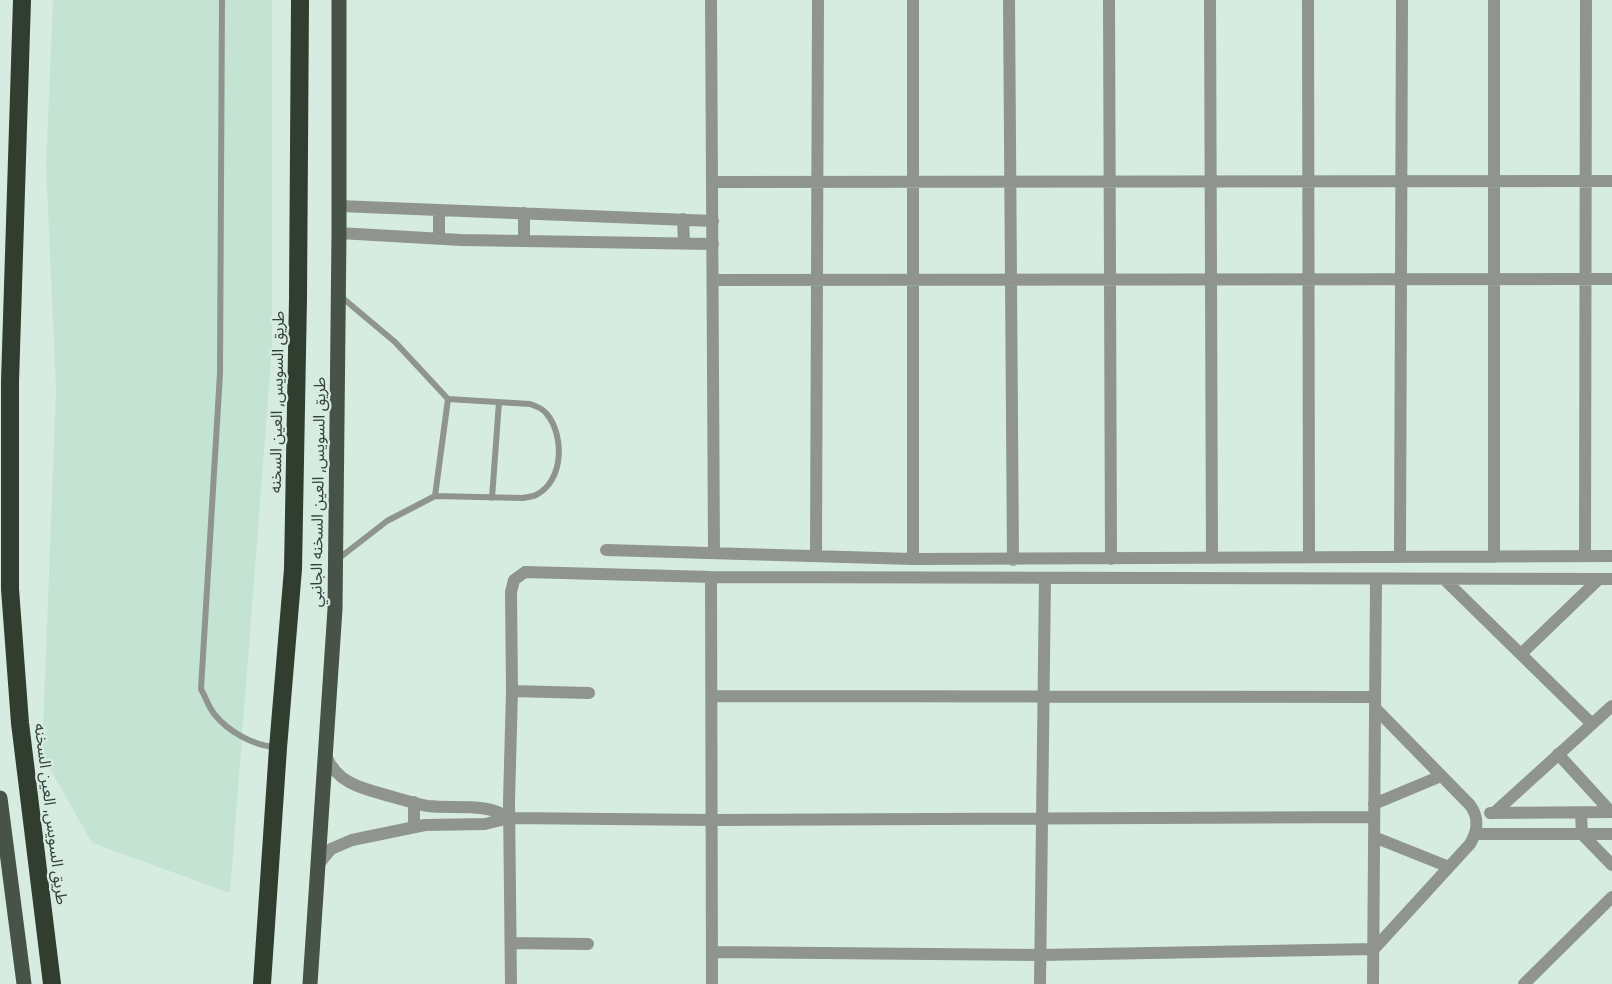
<!DOCTYPE html>
<html>
<head>
<meta charset="utf-8">
<style>
	body { margin:0 }
	canvas { display:block; background:#d6ece0 }
</style>
</head>
<body>
<canvas width="1612" height="984"></canvas>
<script>
const context = document.querySelector('canvas').getContext('2d');
context.lineJoin = 'round';
function paint(path, color) {
  context.fillStyle = color;
  context.fill(path, 'evenodd');
}
function trace(path, color, width, dash) {
  context.strokeStyle = color;
  context.lineWidth = width;
  context.lineCap = dash ? 'butt' : 'round';
  context.setLineDash(dash || []);
  context.stroke(path);
}
function write(font, color, halo, rows, align = 'center') {
  context.font = font + ' Ubuntu,"Noto Sans Arabic",sans-serif';
  context.lineWidth = 4.5;
  context.setLineDash([]);
  context.textBaseline = 'middle';
  context.strokeStyle = halo;
  context.fillStyle = color;
  for (const [text, x, y, turn = 0] of rows) {
    context.save();
    context.translate(x, y);
    context.rotate((+turn || 0) * Math.PI / 180);
    context.textAlign = isNaN(turn) ? turn : align;
    if (halo) context.strokeText(text, 0, 0);
    context.fillText(text, 0, 0);
    context.restore();
  }
}
const built = new Path2D(`
	M 53,0 L 272,0 L 272,347 L 230,893 L 92,843 L 42,755 L 56,389 L 46,166 Z`);
const lane = new Path2D(`
	M 222,0 L 220,373 L 201,689 C 206,698 209,708 215,715 C 229,732 253,745 274,747
	M 435,496 L 522,498 C 526,497 532,497 536,495 C 564,481 565,435 546,413 C 542,408 536,406 530,404 L 448,399
	M 492,498 L 499,402
	M 338,559 L 387,521 L 435,496 L 448,399 L 395,342 L 339,295`);
const street = new Path2D(`
	M 711,0 L 714,553
	M 1009,0 L 1013,560
	M 1109,0 L 1111,559
	M 1210,0 L 1212,558
	M 1308,0 L 1309,557
	M 1494,0 L 1494,557
	M 712,182 L 1612,181
	M 339,206 L 713,221
	M 439,211 L 439,238
	M 524,213 L 524,240
	M 683,219 L 684,243
	M 339,233 L 461,240 L 713,244
	M 713,280 L 1612,279
	M 606,550 L 913,559 L 1612,556
	M 816,555 L 818,0
	M 1585,556 L 1586,0
	M 1400,557 L 1402,0
	M 913,559 L 913,0
	M 711,577 L 712,984
	M 1444,579 L 1591,723
	M 1521,654 L 1599,579
	M 512,691 L 589,693
	M 712,696 L 1375,697
	M 1558,754 L 1611,812
	M 326,756 C 338,785 365,789 393,797 C 404,800 417,804 428,806 C 455,809 486,802 509,818
	M 414,802 L 414,827
	M 1374,804 L 1441,776
	M 1490,813 L 1612,812
	M 1494,813 L 1612,706
	M 1581,813 L 1582,834 L 1612,865
	M 1475,834 L 1612,834
	M 1374,837 L 1449,867
	M 318,865 L 331,849 L 352,840 L 425,825 L 485,824 L 509,818 L 712,820 L 1374,817
	M 511,943 L 588,944
	M 712,952 L 1040,955 L 1374,949 L 1470,844 C 1478,831 1479,817 1470,805 L 1375,708
	M 511,984 L 509,801 L 512,691 L 511,592 L 514,580 L 525,572 L 711,577 L 1612,579
	M 1040,984 L 1045,578
	M 1373,984 L 1376,579
	M 1524,984 L 1612,897`);
const primary = new Path2D(`
	M 0,798 L 24,984
	M 310,984 L 335,609 L 339,233 L 339,0`);
const highway = new Path2D(`
	M 22,0 L 10,382 L 10,589 L 20,723 L 52,984
	M 262,984 L 278,748 L 293,569 L 298,298 L 300,0`);
const streetNames = [
	["طريق السويس, العين السخنه",277,402,-89],
	["طريق السويس, العين السخنه الجانبي",318,492,-89],
	["طريق السويس, العين السخنه",51,814,83]
];
paint(built, '#c5e3d2');
trace(lane, '#8f958e', 6);
trace(street, '#8f958e', 12);
trace(primary, '#485347', 15);
trace(highway, '#303d2f', 18);
write('16px', '#363f3a', '#d6ece0', streetNames);
</script>
</body>
</html>
